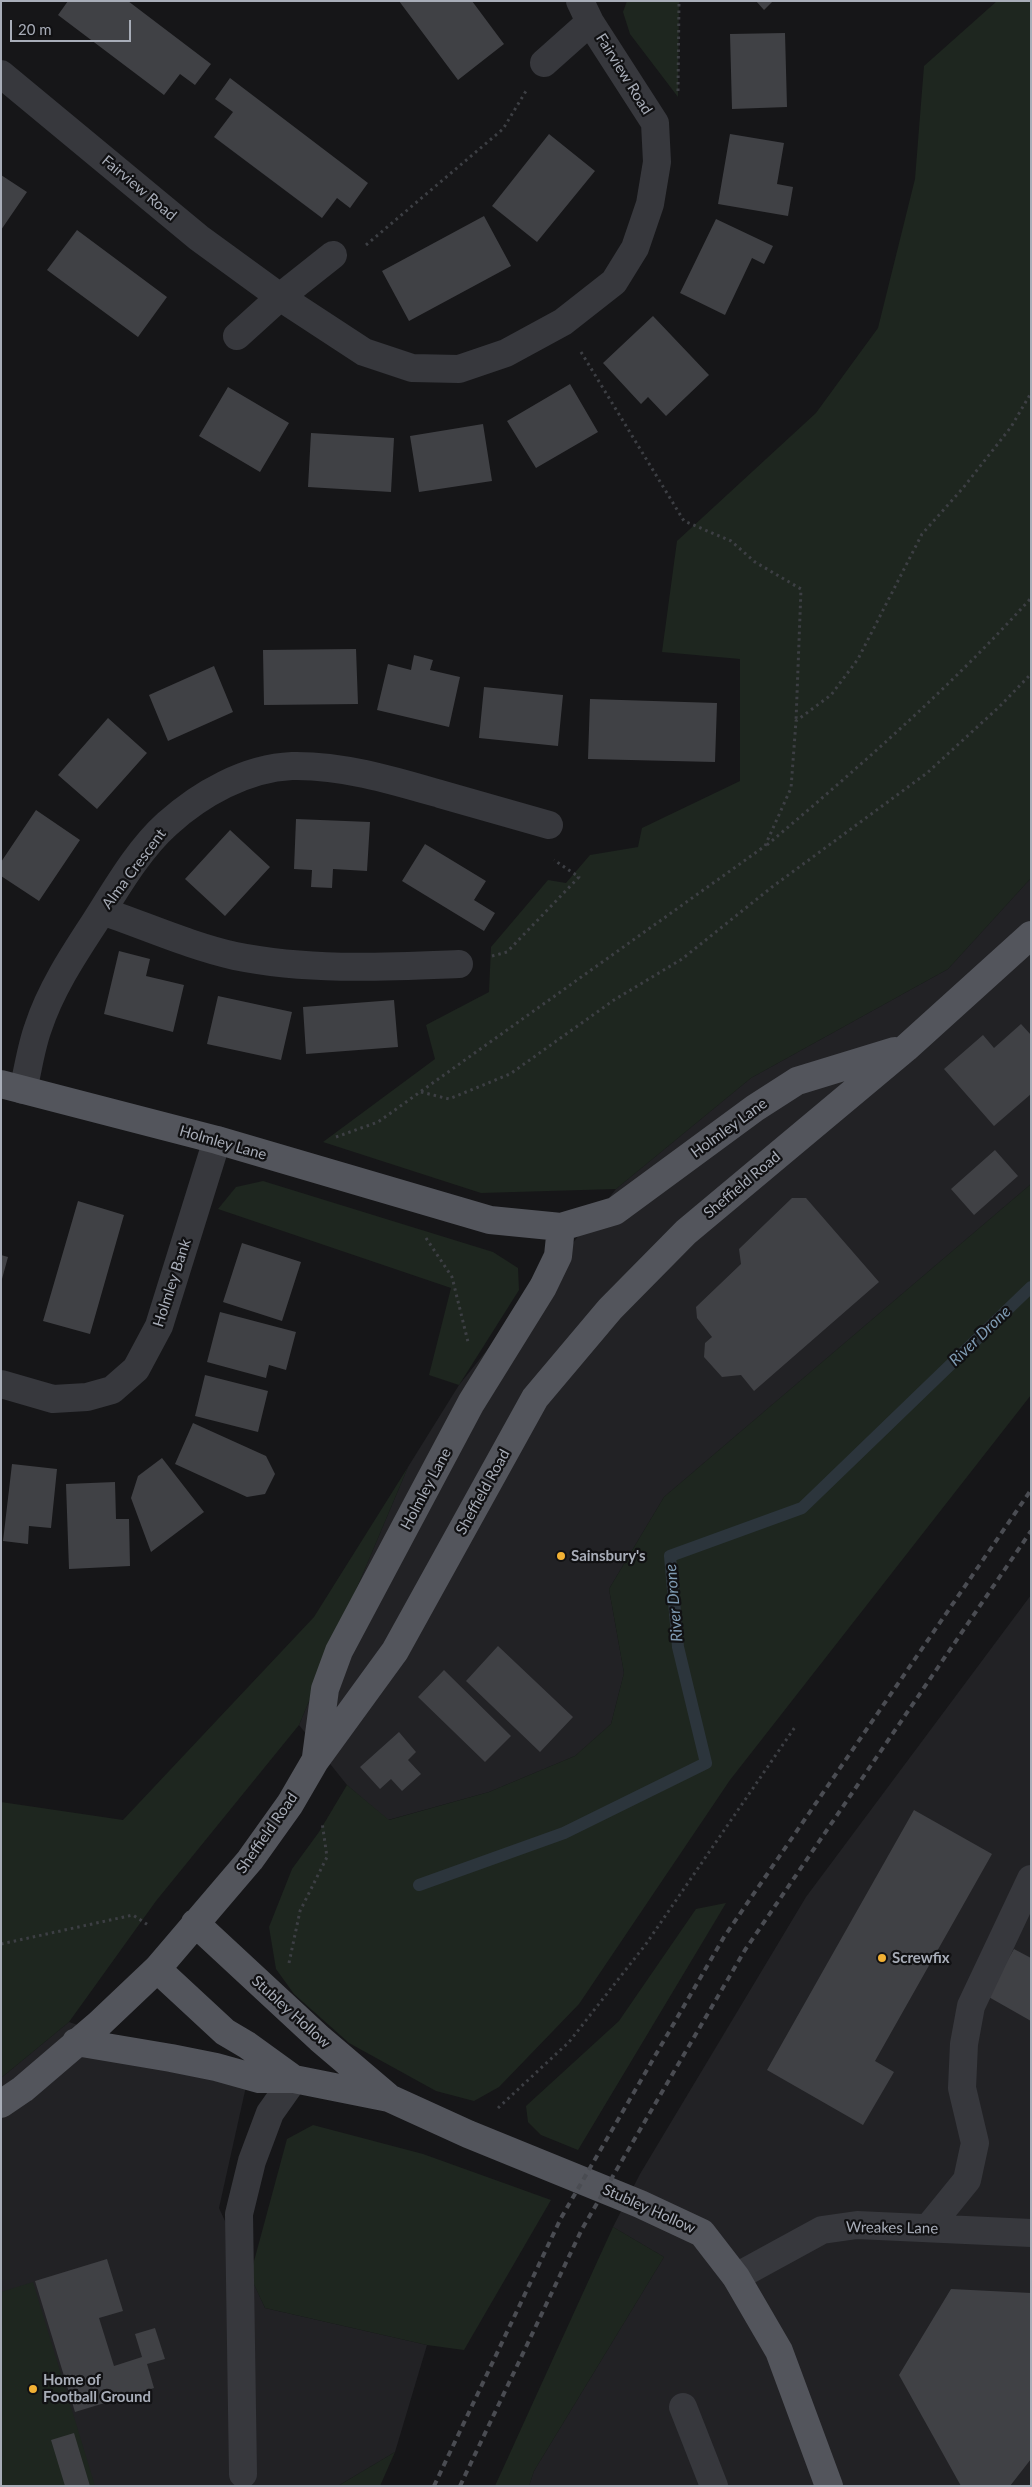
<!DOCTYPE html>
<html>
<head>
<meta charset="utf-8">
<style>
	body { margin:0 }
	#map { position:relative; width:1032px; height:2487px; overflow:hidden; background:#161618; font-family:Lato,sans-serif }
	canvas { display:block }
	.frame { position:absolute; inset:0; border:2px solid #a8adb8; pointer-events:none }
	.scale { position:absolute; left:10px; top:20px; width:121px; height:22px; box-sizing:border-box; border:2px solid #a8adb8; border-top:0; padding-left:6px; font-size:15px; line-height:18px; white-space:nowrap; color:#a8adb8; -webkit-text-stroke:4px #111113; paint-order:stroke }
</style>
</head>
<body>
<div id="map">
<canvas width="1032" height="2487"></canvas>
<div class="frame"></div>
<div class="scale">20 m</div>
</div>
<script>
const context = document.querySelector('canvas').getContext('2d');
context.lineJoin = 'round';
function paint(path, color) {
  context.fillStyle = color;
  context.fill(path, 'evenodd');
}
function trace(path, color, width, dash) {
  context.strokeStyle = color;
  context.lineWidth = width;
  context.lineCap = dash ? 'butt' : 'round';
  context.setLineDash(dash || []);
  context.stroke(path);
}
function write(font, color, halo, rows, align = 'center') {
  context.font = font + ' Lato,sans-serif';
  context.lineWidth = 4.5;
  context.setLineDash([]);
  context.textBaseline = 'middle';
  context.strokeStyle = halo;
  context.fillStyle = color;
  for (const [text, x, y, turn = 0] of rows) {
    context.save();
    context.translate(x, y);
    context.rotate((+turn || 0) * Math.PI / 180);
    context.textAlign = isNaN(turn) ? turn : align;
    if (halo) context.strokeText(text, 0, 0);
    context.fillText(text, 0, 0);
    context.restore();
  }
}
const built = new Path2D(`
	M 1031,878 L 1031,1184 L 664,1497 L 609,1589 L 624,1673 L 611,1724 L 575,1756 L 489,1792 L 388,1820 L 347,1785 L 299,1725 L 408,1467 L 459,1385 L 616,1189 L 751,1078 L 948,969 Z
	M 1031,1595 L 1031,2486 L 529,2486 L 534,2471 L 664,2257 L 613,2227 L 640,2174 L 806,1897 Z
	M 69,2022 L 247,2082 L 219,2208 L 265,2308 L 427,2345 L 395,2452 L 338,2486 L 1,2486 L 1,2078 Z`);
const green = new Path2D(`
	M 627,1 L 679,1 L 678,97 L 630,34 L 623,12 Z
	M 997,1 L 1031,1 L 1031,878 L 948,969 L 751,1078 L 616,1189 L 481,1193 L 323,1142 L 435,1059 L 426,1025 L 489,992 L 491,947 L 548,880 L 566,883 L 590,855 L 638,847 L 642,828 L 740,781 L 740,659 L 662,652 L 677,541 L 816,413 L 878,328 L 915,179 L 924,66 Z
	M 263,1181 L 493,1252 L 518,1268 L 519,1290 L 459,1385 L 429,1375 L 451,1288 L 218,1209 L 236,1187 Z
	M 1031,1184 L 1031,1395 L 730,1780 L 579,2004 L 499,2087 L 474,2101 L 436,2091 L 349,2043 L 294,1994 L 276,1969 L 269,1927 L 292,1869 L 319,1832 L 347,1785 L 389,1820 L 489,1792 L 575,1756 L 611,1724 L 624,1673 L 609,1589 L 664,1497 Z
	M 408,1467 L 299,1725 L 156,1901 L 69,2022 L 1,2078 L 1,1802 L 123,1820 L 314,1617 Z
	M 726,1903 L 578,2150 L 541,2135 L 528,2122 L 526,2106 L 619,2021 L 696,1909 Z
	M 313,2125 L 423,2154 L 551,2200 L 464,2350 L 427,2345 L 265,2308 L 250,2276 L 287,2139 Z
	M 613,2227 L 664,2257 L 534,2471 L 529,2486 L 495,2486 Z
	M 33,2282 L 95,2486 L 1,2486 L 1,2292 Z
	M 395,2452 L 380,2486 L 338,2486 Z`);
const stream = new Path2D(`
	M 419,1885 L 564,1833 L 706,1763 L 678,1647 L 670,1556 L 802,1508 L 1031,1287`);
const building = new Path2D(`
	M 68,1 L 128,1 L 211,64 L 195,85 L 180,74 L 164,95 L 58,15 Z
	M 399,1 L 472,1 L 504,44 L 458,80 Z
	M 756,1 L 773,1 L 764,10 Z
	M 785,33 L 787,107 L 732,109 L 730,34 Z
	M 230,78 L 368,183 L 350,208 L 337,198 L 322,218 L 214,137 L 233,112 L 215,99 Z
	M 549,134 L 595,171 L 537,242 L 492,206 Z
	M 730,134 L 784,143 L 777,184 L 793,187 L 788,216 L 718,204 Z
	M 1,175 L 27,192 L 1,230 Z
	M 484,216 L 511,266 L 409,321 L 382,271 Z
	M 716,219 L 773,246 L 764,264 L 752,258 L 725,315 L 680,293 Z
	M 77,230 L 167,297 L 138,337 L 47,270 Z
	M 653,316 L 709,375 L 666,416 L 648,397 L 641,404 L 603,363 Z
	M 570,384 L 598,432 L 536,468 L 507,421 Z
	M 228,387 L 289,423 L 260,472 L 199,436 Z
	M 483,424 L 492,481 L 419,492 L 410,436 Z
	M 311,433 L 394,438 L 391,492 L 308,487 Z
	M 356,649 L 358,704 L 264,705 L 263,650 Z
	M 414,655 L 433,660 L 430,670 L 460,677 L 449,727 L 377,710 L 388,664 L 411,670 Z
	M 214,666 L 233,712 L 168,741 L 149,695 Z
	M 484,687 L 563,695 L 558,746 L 479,738 Z
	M 590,699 L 717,703 L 715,762 L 588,759 Z
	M 108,718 L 147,753 L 97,809 L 58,775 Z
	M 36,810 L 80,840 L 39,901 L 1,876 L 1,862 Z
	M 296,819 L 370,822 L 367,871 L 333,869 L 332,888 L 311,887 L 312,870 L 294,869 Z
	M 230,830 L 270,867 L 225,916 L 185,879 Z
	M 425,844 L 486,881 L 474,900 L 495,913 L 484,931 L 402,881 Z
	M 119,951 L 150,959 L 146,976 L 184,985 L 173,1032 L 104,1014 Z
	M 218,996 L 292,1012 L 281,1060 L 207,1044 Z
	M 394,1000 L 398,1047 L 306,1054 L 303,1007 Z
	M 1021,1024 L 1031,1035 L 1031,1094 L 994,1126 L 944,1069 L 983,1035 L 994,1048 Z
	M 995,1150 L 1018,1176 L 974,1215 L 951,1189 Z
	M 792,1198 L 806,1198 L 879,1282 L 754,1391 L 741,1375 L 722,1377 L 704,1357 L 705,1343 L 712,1337 L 697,1318 L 696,1307 L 741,1264 L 739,1249 Z
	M 78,1201 L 124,1215 L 90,1334 L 43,1321 Z
	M 242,1243 L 301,1262 L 282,1321 L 223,1302 Z
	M 1,1255 L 8,1257 L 2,1279 L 1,1279 Z
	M 220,1312 L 296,1332 L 286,1370 L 269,1365 L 266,1378 L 207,1362 Z
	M 205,1375 L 268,1391 L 258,1432 L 195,1416 Z
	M 193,1423 L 266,1456 L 275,1474 L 265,1494 L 247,1497 L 175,1464 Z
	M 162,1458 L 204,1512 L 151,1552 L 131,1498 L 138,1476 Z
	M 12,1464 L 57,1469 L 51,1528 L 29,1526 L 28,1544 L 3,1541 Z
	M 115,1482 L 116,1519 L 129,1519 L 130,1566 L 69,1569 L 66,1484 Z
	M 498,1646 L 573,1717 L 540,1752 L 466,1681 Z
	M 444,1670 L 511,1736 L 485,1762 L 418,1697 Z
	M 399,1732 L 416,1752 L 408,1760 L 421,1774 L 402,1791 L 391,1779 L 380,1789 L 360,1767 Z
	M 914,1810 L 992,1854 L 875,2061 L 894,2072 L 863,2125 L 767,2070 Z
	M 1014,1949 L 1031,1958 L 1031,2021 L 987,1996 Z
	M 107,2259 L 123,2311 L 99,2318 L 114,2366 L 142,2357 L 135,2334 L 155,2328 L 165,2359 L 147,2364 L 154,2388 L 75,2412 L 35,2281 Z
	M 951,2289 L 1031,2293 L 1031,2459 L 1010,2486 L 961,2486 L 899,2375 Z
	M 74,2433 L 90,2486 L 65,2486 L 51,2440 Z`);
const path = new Path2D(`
	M 678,91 L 679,1
	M 366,245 L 503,129 L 526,91
	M 581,352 L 684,521 L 731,541 L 755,562 L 801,589 L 796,721
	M 767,845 C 859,767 950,688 1031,598
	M 492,956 L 507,952 L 579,877 L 554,860
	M 421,1092 L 449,1099 L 510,1074 L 614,1000 L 682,959 L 772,887 L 927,773 L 999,707 L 1031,674
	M 336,1137 L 378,1122 L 765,846 L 791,788 L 796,721 L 831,695 L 858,659 L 922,534 L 963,488 L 1011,427 L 1031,393
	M 426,1238 L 452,1277 L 468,1342
	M 1,1944 L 133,1915 L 148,1925
	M 289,1963 L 300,1911 L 327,1857 L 322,1822
	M 498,2108 L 569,2042 L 646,1944 L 795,1727`);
const minor = new Path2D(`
	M 544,63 L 590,22
	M 1,74 L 199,238 L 280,297 L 364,352 L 412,368 L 459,369 L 506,353 L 563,322 L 614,282 L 635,248 L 650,204 L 657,162 L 655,123 L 590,22 L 580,1
	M 237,336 L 280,297 L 333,255
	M 102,911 C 146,926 190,946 235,956 C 309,971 384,967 459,964
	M 23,1090 C 28,1070 31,1047 38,1028 C 50,991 72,957 93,925 C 115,891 137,851 167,824 C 200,794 246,768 292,766 C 342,765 392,780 440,794 C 476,804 513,815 549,825
	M 1,1384 L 53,1399 L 87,1397 L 112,1390 L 136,1369 L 159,1326 L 217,1140
	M 928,2228 L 967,2180 L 975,2143 L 962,2088 L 964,2044 L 971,2006 L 1031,1879
	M 736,2277 L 822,2230 L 857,2225 L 1031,2233
	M 683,2407 L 714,2486
	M 243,2474 L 239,2214 L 252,2161 L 270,2113 L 294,2079`);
const major = new Path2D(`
	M 1,1084 L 217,1140 L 490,1220 L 561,1227 L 615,1211 L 755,1108 L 797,1081 L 895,1051
	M 316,1757 L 325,1689 L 339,1651 L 471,1403 L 543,1287 L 558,1256 L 561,1227
	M 195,1923 L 320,2039 L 387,2096
	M 157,1969 L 225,2032 L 247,2045 L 294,2079
	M 76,2042 L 171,2058 L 216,2067 L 259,2079 L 294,2079 L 389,2098 L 468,2134 L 640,2204 L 702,2233 L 736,2277 L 779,2351 L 829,2486
	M 1,2104 L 23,2089 L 99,2024 L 157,1969 L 250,1860 L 290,1804 L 315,1761 L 395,1651 L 535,1398 L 610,1309 L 686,1232 L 906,1048 L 1031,935`);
const rail = new Path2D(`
	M 434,2486 L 561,2218 L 724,1937 L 1031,1490
	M 460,2486 L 582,2229 L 745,1950 L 1031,1531`);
const markers = [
	[561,1556,5,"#f2b134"],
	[882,1958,5,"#f2b134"],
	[33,2389,5,"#f2b134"]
];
const streetNames = [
	["Fairview Road",624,74,58],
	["Fairview Road",139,188,40],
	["Alma Crescent",134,869,-53],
	["Holmley Lane",729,1128,-36],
	["Holmley Lane",223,1143,16],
	["Sheffield Road",742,1185,-40],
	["Holmley Bank",172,1283,-72],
	["Holmley Lane",426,1489,-62],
	["Sheffield Road",483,1492,-61],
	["Sheffield Road",267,1833,-55],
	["Stubley Hollow",291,2012,42],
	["Stubley Hollow",649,2209,24],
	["Wreakes Lane",892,2228,1]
];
const poiNames = [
	["Sainsbury's",571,1556],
	["Screwfix",892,1958],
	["Home of",43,2380],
	["Football Ground",43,2397]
];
const waterNames = [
	["River Drone",980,1336,-44],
	["River Drone",674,1603,-95]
];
paint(built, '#222225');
paint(green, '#1e261f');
trace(stream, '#2c353c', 12);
paint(building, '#404145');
trace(path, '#3d3f44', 3, [2.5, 4]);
trace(minor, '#37383d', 28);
trace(major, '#53555c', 28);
trace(rail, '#4a4c52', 4, [6, 5]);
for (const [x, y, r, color] of markers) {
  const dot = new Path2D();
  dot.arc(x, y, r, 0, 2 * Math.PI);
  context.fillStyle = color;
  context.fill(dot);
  trace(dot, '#111113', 2);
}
write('15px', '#a8adb8', '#111113', streetNames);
write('bold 15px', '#a8adb8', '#111113', poiNames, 'left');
write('italic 16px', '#7f9bb3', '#111113', waterNames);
</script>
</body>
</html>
